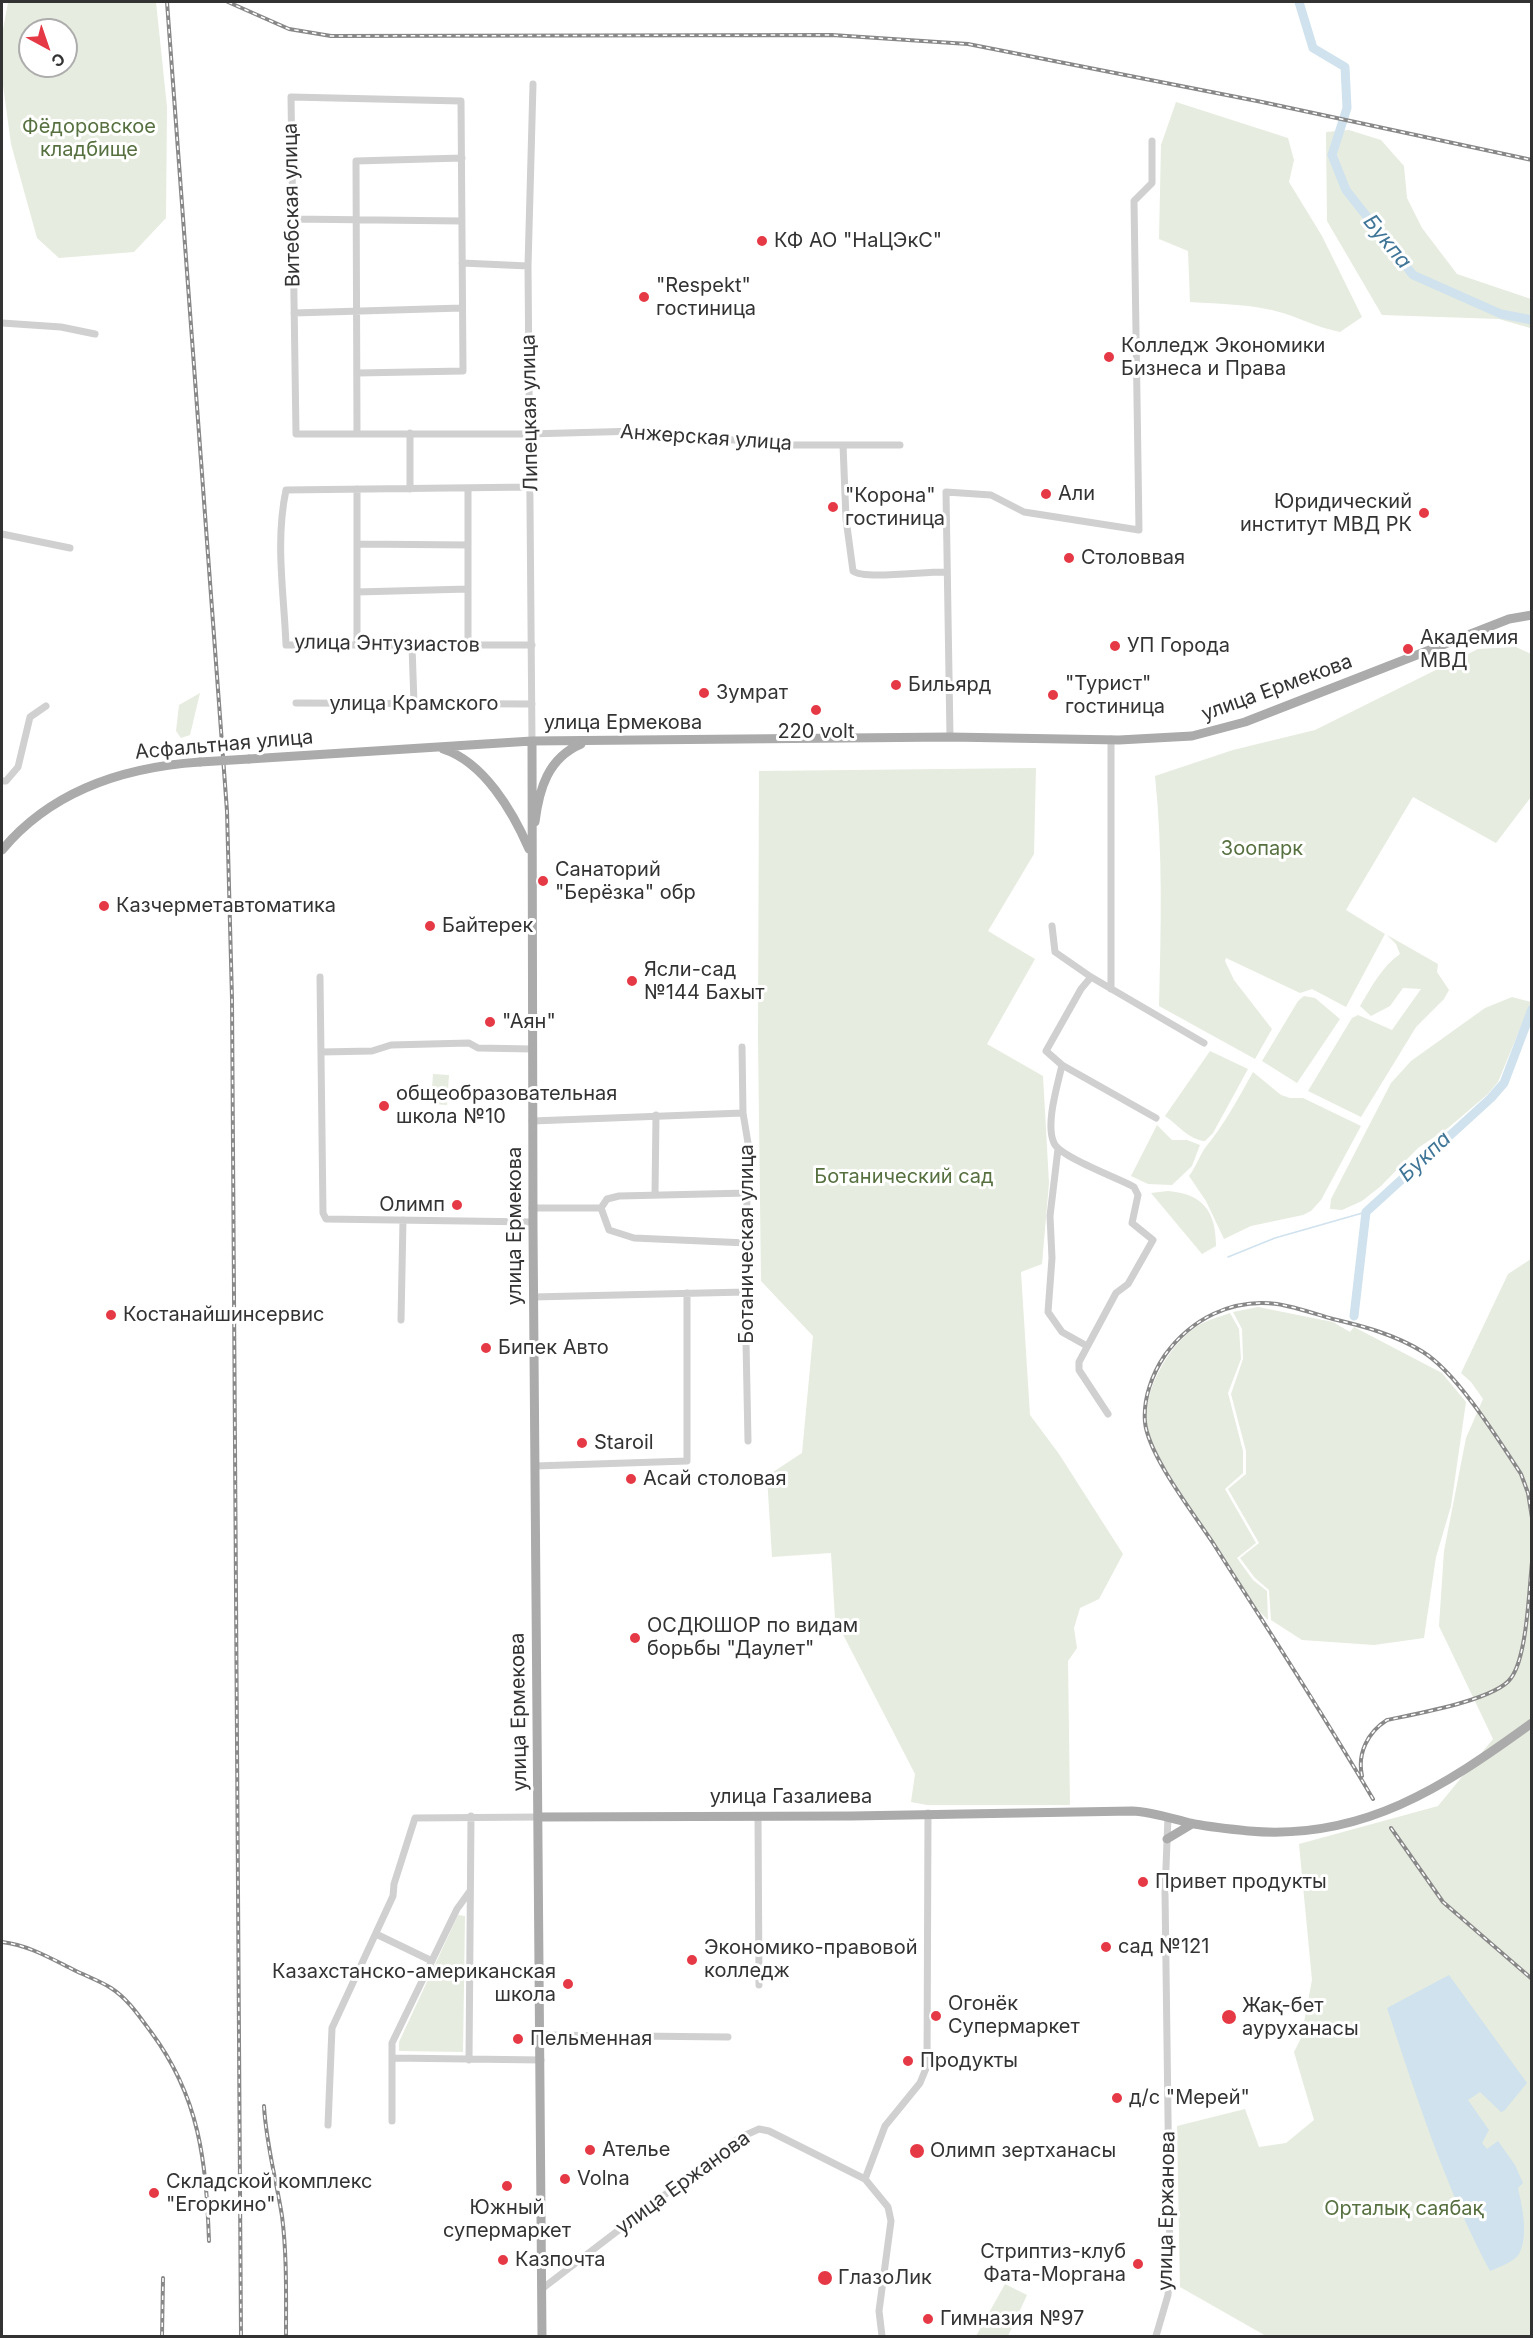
<!DOCTYPE html>
<html>
<head>
<meta charset="utf-8">
<style>
	body { margin:0 }
	#map { position:relative; width:1533px; height:2338px; overflow:hidden; background:#fff; font-family:Inter,sans-serif }
	canvas { display:block }
	.frame { position:absolute; inset:0; border:3px solid #333; pointer-events:none }
	.north { position:absolute; left:18px; top:18px; width:60px; height:60px; box-sizing:border-box; background:#fff; border:2px solid #adadad; border-radius:50%; rotate:140deg; font-size:16px; font-weight:700; line-height:24px; text-align:center; color:#333 }
	.north::after { content:''; display:block; margin:auto; width:21px; height:27px; background:#e63946; clip-path:polygon(50% 0,100% 100%,50% 72%,0 100%) }
</style>
</head>
<body>
<div id="map">
<canvas width="1533" height="2338"></canvas>
<div class="frame"></div>
<div class="north">С</div>
</div>
<script>
const context = document.querySelector('canvas').getContext('2d');
context.lineJoin = 'round';
function paint(path, color) {
  context.fillStyle = color;
  context.fill(path, 'evenodd');
}
function trace(path, color, width, dash) {
  context.strokeStyle = color;
  context.lineWidth = width;
  context.lineCap = dash ? 'butt' : 'round';
  context.setLineDash(dash || []);
  context.stroke(path);
}
function write(font, color, halo, rows, align = 'center') {
  context.font = font + ' Inter,sans-serif';
  context.lineWidth = 6;
  context.setLineDash([]);
  context.textBaseline = 'middle';
  context.strokeStyle = halo;
  context.fillStyle = color;
  for (const [text, x, y, turn = 0] of rows) {
    context.save();
    context.translate(x, y);
    context.rotate((+turn || 0) * Math.PI / 180);
    context.textAlign = isNaN(turn) ? turn : align;
    if (halo) context.strokeText(text, 0, 0);
    context.fillText(text, 0, 0);
    context.restore();
  }
}
const green = new Path2D(`
	M 8,2 L 156,2 L 167,107 L 166,218 L 134,252 L 59,258 L 37,238 L 11,144 L 2,78 L 2,35 ZM 30,30 L 66,30 L 66,66 L 30,66 Z
	M 1176,102 L 1288,138 L 1294,160 L 1289,182 L 1322,236 L 1362,317 L 1340,332 C 1317,327 1304,320 1283,313 C 1253,304 1220,304 1190,302 L 1188,251 L 1159,239 L 1161,145 Z
	M 1349,130 L 1381,140 L 1404,166 L 1407,198 L 1422,228 L 1457,274 L 1531,299 L 1531,332 L 1530,328 L 1499,319 L 1382,315 L 1327,221 L 1326,132 Z
	M 1516,647 L 1531,654 L 1531,797 L 1496,843 L 1413,797 L 1346,910 L 1385,934 L 1346,1007 L 1312,989 L 1300,993 L 1226,958 L 1225,961 L 1234,980 L 1272,1029 L 1255,1059 L 1159,1006 C 1161,929 1163,852 1155,776 L 1233,750 L 1315,730 L 1478,649 Z
	M 200,693 L 190,735 L 181,738 L 176,731 L 179,705 Z
	M 1036,768 L 1034,854 L 988,931 L 1035,959 L 987,1044 L 1043,1076 L 1049,1183 L 1042,1264 L 1021,1272 L 1030,1415 L 1059,1454 L 1123,1554 L 1099,1599 L 1080,1608 L 1074,1628 L 1077,1648 L 1068,1661 L 1070,1805 L 927,1805 L 911,1802 L 915,1774 L 835,1619 L 831,1553 L 772,1557 L 767,1476 L 802,1453 L 813,1336 L 761,1281 L 758,1038 L 759,771 Z
	M 1387,935 L 1438,964 L 1437,972 L 1449,990 L 1444,999 L 1416,1027 L 1361,1117 L 1308,1091 L 1352,1018 L 1358,1015 L 1392,1030 L 1421,989 L 1403,988 L 1390,1006 L 1371,1016 L 1360,1006 C 1371,988 1382,966 1400,954 L 1396,944 Z
	M 1304,996 L 1315,998 L 1340,1019 L 1297,1083 L 1262,1061 L 1298,1001 Z
	M 1512,997 L 1531,1002 L 1498,1082 L 1488,1094 L 1448,1128 L 1418,1148 L 1381,1186 L 1362,1201 L 1342,1210 L 1330,1209 L 1331,1199 L 1391,1083 L 1411,1061 L 1485,1008 Z
	M 1210,1051 L 1248,1069 L 1213,1133 L 1205,1141 C 1189,1140 1178,1125 1165,1116 Z
	M 1253,1072 L 1281,1095 L 1290,1098 L 1303,1098 L 1361,1126 L 1321,1200 L 1311,1211 L 1303,1215 L 1251,1226 L 1224,1239 L 1206,1201 L 1189,1176 C 1196,1167 1200,1155 1205,1148 C 1224,1125 1238,1099 1253,1072 Z
	M 433,1074 L 449,1075 L 447,1105 L 431,1104 Z
	M 1157,1125 L 1172,1140 L 1187,1140 L 1200,1145 L 1192,1166 L 1172,1185 L 1148,1184 L 1131,1176 Z
	M 1168,1191 C 1202,1194 1216,1210 1216,1246 L 1202,1254 L 1151,1193 Z
	M 1531,1259 L 1531,2336 L 1266,2336 L 1180,2287 L 1177,2126 L 1245,2109 L 1259,2147 L 1286,2143 L 1314,2120 L 1294,2052 L 1301,2038 L 1312,1980 L 1299,1844 L 1438,1806 L 1493,1739 L 1439,1626 L 1444,1551 L 1466,1438 L 1483,1399 L 1471,1382 L 1461,1373 L 1508,1274 Z
	M 1258,1307 L 1333,1322 L 1350,1332 L 1354,1327 L 1442,1373 L 1466,1402 L 1451,1506 L 1436,1557 L 1424,1638 L 1374,1645 L 1302,1640 L 1271,1620 L 1269,1590 L 1255,1578 L 1240,1558 L 1259,1543 L 1228,1489 L 1246,1474 L 1246,1451 L 1231,1394 L 1243,1359 L 1242,1329 L 1233,1312 Z
	M 1230,1313 L 1239,1329 L 1241,1359 L 1228,1393 L 1243,1451 L 1243,1473 L 1225,1489 L 1256,1543 L 1237,1558 L 1253,1580 L 1267,1591 L 1268,1620 L 1249,1601 L 1161,1461 C 1155,1448 1148,1436 1147,1422 C 1143,1390 1170,1344 1196,1327 C 1206,1320 1219,1317 1230,1313 Z
	M 458,1915 L 465,1916 L 463,2052 L 399,2051 L 399,2042 Z
	M 1005,2284 L 1027,2295 L 1008,2336 L 976,2336 Z`);
const water = new Path2D(`
	M 1449,1975 L 1527,2083 L 1504,2111 L 1501,2112 L 1480,2092 L 1468,2100 L 1489,2130 L 1482,2143 L 1487,2149 L 1498,2141 L 1515,2165 L 1523,2183 L 1518,2188 C 1522,2206 1529,2236 1519,2254 C 1514,2262 1499,2267 1490,2271 C 1445,2187 1417,2098 1387,2008 Z`);
const stream = new Path2D(`
	M 1228,1257 L 1275,1238 L 1366,1212`);
const river = new Path2D(`
	M 1299,2 L 1313,48 L 1345,67 L 1347,108 L 1332,155 L 1346,190 L 1413,275 L 1501,314 L 1532,320
	M 1354,1316 L 1366,1212 L 1491,1098 L 1504,1083 L 1532,1009`);
const minor = new Path2D(`
	M 292,219 L 462,221
	M 462,263 L 528,266
	M 294,313 L 462,308
	M 2,323 L 61,327 L 95,334
	M 358,373 L 463,371 L 461,101 L 291,97 L 296,434 L 529,434 L 638,431 L 787,445 L 900,445
	M 357,433 L 356,161 L 462,158
	M 843,445 L 846,519 L 853,571 C 864,580 927,571 947,572
	M 531,487 L 286,490 C 275,542 284,593 286,645 L 532,645
	M 410,489 L 410,433
	M 2,534 L 70,548
	M 357,544 L 468,545
	M 357,592 L 468,589
	M 357,645 L 357,489
	M 412,646 L 414,703
	M 468,646 L 468,488
	M 296,703 L 532,704
	M 950,737 L 946,492 L 991,495 L 1024,512 L 1139,530 L 1134,201 L 1152,183 L 1152,141
	M 532,741 L 528,266 L 533,84
	M 2,781 L 6,781 L 18,767 L 30,717 L 46,706
	M 1052,926 L 1055,952 L 1091,977 L 1204,1043
	M 320,977 L 323,1213 L 326,1219 L 533,1222
	M 1091,977 L 1081,989 L 1046,1051 L 1062,1065 C 1058,1084 1045,1124 1054,1143 C 1060,1157 1118,1178 1134,1187 L 1138,1195 L 1132,1223 L 1153,1240 L 1128,1284 L 1116,1293 L 1079,1362 L 1079,1370 L 1108,1414
	M 1111,989 L 1111,739
	M 742,1047 L 743,1113 L 748,1143 L 745,1292 L 748,1441
	M 321,1052 L 372,1051 L 391,1045 L 469,1043 L 478,1048 L 532,1049
	M 1062,1065 L 1156,1118
	M 532,1121 L 743,1113
	M 1058,1149 L 1050,1216 L 1052,1258 L 1048,1312 L 1062,1332 L 1087,1346
	M 655,1195 L 656,1115
	M 532,1208 L 601,1208 L 609,1230 L 634,1238 L 747,1243
	M 601,1208 L 607,1199 L 619,1196 L 748,1193
	M 533,1297 L 745,1292
	M 401,1320 L 403,1220
	M 535,1466 L 687,1461 L 687,1293
	M 758,1816 L 759,1985
	M 376,1934 L 432,1961
	M 540,2035 L 728,2037
	M 393,2058 L 541,2060
	M 469,2060 L 471,1816
	M 392,2121 L 392,2043 L 457,1909 L 470,1891
	M 328,2125 L 332,2028 L 393,1896 L 394,1884 L 415,1818 L 538,1817
	M 865,2179 L 885,2126 L 920,2083 L 927,2066 L 928,1813
	M 543,2288 L 739,2138 L 759,2129 L 769,2131 L 865,2179 L 888,2207 L 891,2221 L 879,2311 L 882,2336
	M 1156,2336 L 1168,2295 L 1170,2266 L 1165,1892 L 1168,1817`);
const major = new Path2D(`
	M 532,741 L 533,1229 L 542,2336
	M 443,749 C 484,762 513,812 529,849
	M 249,759 L 532,741 L 950,737 L 1119,740 L 1192,736 L 1245,722 L 1509,619 L 1532,615
	M 535,822 C 539,789 548,758 581,744
	M 2,850 C 52,790 125,767 200,762
	M 538,1817 L 852,1816 L 1132,1811 C 1152,1812 1170,1818 1190,1823 C 1208,1827 1230,1829 1249,1831 C 1362,1841 1444,1787 1532,1723
	M 1167,1839 L 1192,1824`);
const rail = new Path2D(`
	M 167,2 L 227,811 L 232,999 L 241,2336
	M 228,2 L 289,29 L 331,36 L 832,35 L 968,44 L 1262,102 L 1532,160
	M 1362,1776 C 1357,1753 1368,1732 1387,1720 C 1415,1714 1496,1700 1511,1678 C 1527,1657 1529,1590 1532,1562
	M 1373,1799 C 1322,1712 1267,1628 1213,1543 C 1194,1514 1148,1455 1145,1422 C 1143,1399 1152,1374 1165,1355 C 1191,1319 1232,1298 1277,1304 C 1296,1307 1315,1314 1333,1319 C 1363,1326 1396,1335 1423,1352 C 1457,1373 1498,1439 1521,1474 L 1528,1493 L 1532,1518
	M 1391,1828 L 1443,1902 L 1532,1979
	M 2,1942 C 28,1945 50,1958 74,1970 C 86,1976 100,1981 111,1988 C 128,1999 139,2016 151,2032 C 200,2098 206,2161 209,2241
	M 264,2106 C 266,2143 276,2179 282,2216 C 287,2255 286,2296 286,2336
	M 162,2336 L 163,2278`);
const majorBridge = new Path2D(`
	M 200,762 L 249,759`);
const markers = [
	[762,241,6,"#e63946"],
	[644,297,6,"#e63946"],
	[1109,357,6,"#e63946"],
	[1046,494,6,"#e63946"],
	[833,507,6,"#e63946"],
	[1424,513,6,"#e63946"],
	[1069,558,6,"#e63946"],
	[1115,646,6,"#e63946"],
	[1408,649,6,"#e63946"],
	[896,685,6,"#e63946"],
	[704,693,6,"#e63946"],
	[1053,695,6,"#e63946"],
	[816,710,6,"#e63946"],
	[543,881,6,"#e63946"],
	[104,906,6,"#e63946"],
	[430,926,6,"#e63946"],
	[632,981,6,"#e63946"],
	[490,1022,6,"#e63946"],
	[384,1106,6,"#e63946"],
	[457,1205,6,"#e63946"],
	[111,1315,6,"#e63946"],
	[486,1348,6,"#e63946"],
	[582,1443,6,"#e63946"],
	[631,1479,6,"#e63946"],
	[635,1638,6,"#e63946"],
	[1143,1882,6,"#e63946"],
	[1106,1947,6,"#e63946"],
	[692,1960,6,"#e63946"],
	[568,1984,6,"#e63946"],
	[936,2016,6,"#e63946"],
	[1229,2017,8,"#e63946"],
	[518,2039,6,"#e63946"],
	[908,2061,6,"#e63946"],
	[1117,2098,6,"#e63946"],
	[590,2150,6,"#e63946"],
	[917,2151,8,"#e63946"],
	[565,2179,6,"#e63946"],
	[507,2186,6,"#e63946"],
	[154,2193,6,"#e63946"],
	[503,2260,6,"#e63946"],
	[1138,2264,6,"#e63946"],
	[825,2278,8,"#e63946"],
	[928,2319,6,"#e63946"]
];
const parkNames = [
	["Фёдоровское",89,127],
	["кладбище",89,150],
	["Зоопарк",1262,849],
	["Ботанический сад",904,1177],
	["Орталық саябақ",1404,2209]
];
const streetNames = [
	["Витебская улица",292,205,-91],
	["Липецкая улица",530,413,-91],
	["Анжерская улица",706,438,4],
	["улица Энтузиастов",387,644,1],
	["улица Ермекова",1277,688,-20],
	["улица Крамского",414,704],
	["улица Ермекова",623,723],
	["Асфальтная улица",224,745,-5],
	["улица Ермекова",515,1226,-90],
	["Ботаническая улица",747,1244,-90],
	["улица Ермекова",519,1712,-91],
	["улица Газалиева",791,1797],
	["улица Ержанова",683,2183,-36],
	["улица Ержанова",1167,2211,-89]
];
const poiNames = [
	["КФ АО \"НаЦЭкС\"",774,241],
	["\"Respekt\"",656,286],
	["гостиница",656,309],
	["Колледж Экономики",1121,346],
	["Бизнеса и Права",1121,369],
	["Али",1058,494],
	["\"Корона\"",845,496],
	["гостиница",845,519],
	["Юридический",1412,502,"right"],
	["институт МВД РК",1412,525,"right"],
	["Столоввая",1081,558],
	["Академия",1420,638],
	["МВД",1420,661],
	["УП Города",1127,646],
	["\"Турист\"",1065,684],
	["гостиница",1065,707],
	["Бильярд",908,685],
	["Зумрат",716,693],
	["220 volt",816,732,"center"],
	["Санаторий",555,870],
	["\"Берёзка\" обр",555,893],
	["Казчерметавтоматика",116,906],
	["Байтерек",442,926],
	["Ясли-сад",644,970],
	["№144 Бахыт",644,993],
	["\"Аян\"",502,1022],
	["общеобразовательная",396,1094],
	["школа №10",396,1117],
	["Олимп",445,1205,"right"],
	["Костанайшинсервис",123,1315],
	["Бипек Авто",498,1348],
	["Staroil",594,1443],
	["Асай столовая",643,1479],
	["ОСДЮШОР по видам",647,1626],
	["борьбы \"Даулет\"",647,1649],
	["Привет продукты",1155,1882],
	["сад №121",1118,1947],
	["Экономико-правовой",704,1948],
	["колледж",704,1971],
	["Казахстанско-американская",556,1972,"right"],
	["школа",556,1995,"right"],
	["Огонёк",948,2004],
	["Супермаркет",948,2027],
	["Жақ-бет",1242,2006],
	["ауруханасы",1242,2029],
	["Пельменная",530,2039],
	["Продукты",920,2061],
	["д/с \"Мерей\"",1129,2098],
	["Ателье",602,2150],
	["Олимп зертханасы",930,2151],
	["Volna",577,2179],
	["Складской комплекс",166,2182],
	["\"Егоркино\"",166,2205],
	["Южный",507,2208,"center"],
	["супермаркет",507,2231,"center"],
	["Стриптиз-клуб",1126,2252,"right"],
	["Фата-Моргана",1126,2275,"right"],
	["Казпочта",515,2260],
	["ГлазоЛик",838,2278],
	["Гимназия №97",940,2319]
];
const waterNames = [
	["Букпа",1387,242,51],
	["Букпа",1425,1157,-43]
];
paint(green, '#e6ecdf');
paint(water, '#cfe2ee');
trace(stream, '#cfe2ee', 1.5);
trace(river, '#cfe2ee', 9);
trace(minor, '#d0d0d0', 7);
trace(major, '#ababab', 9);
trace(rail, '#888', 4);
trace(rail, '#fff', 1.5, [4.5]);
trace(majorBridge, '#ababab', 9);
for (const [x, y, r, color] of markers) {
  const dot = new Path2D();
  dot.arc(x, y, r, 0, 2 * Math.PI);
  context.fillStyle = color;
  context.fill(dot);
  trace(dot, '#fff', 2);
}
write('20px', '#56703f', '#fff', parkNames);
write('20px', '#333', '#fff', streetNames);
write('20px', '#333', '#fff', poiNames, 'left');
write('italic 21px', '#3f7597', '#fff', waterNames);
</script>
</body>
</html>
